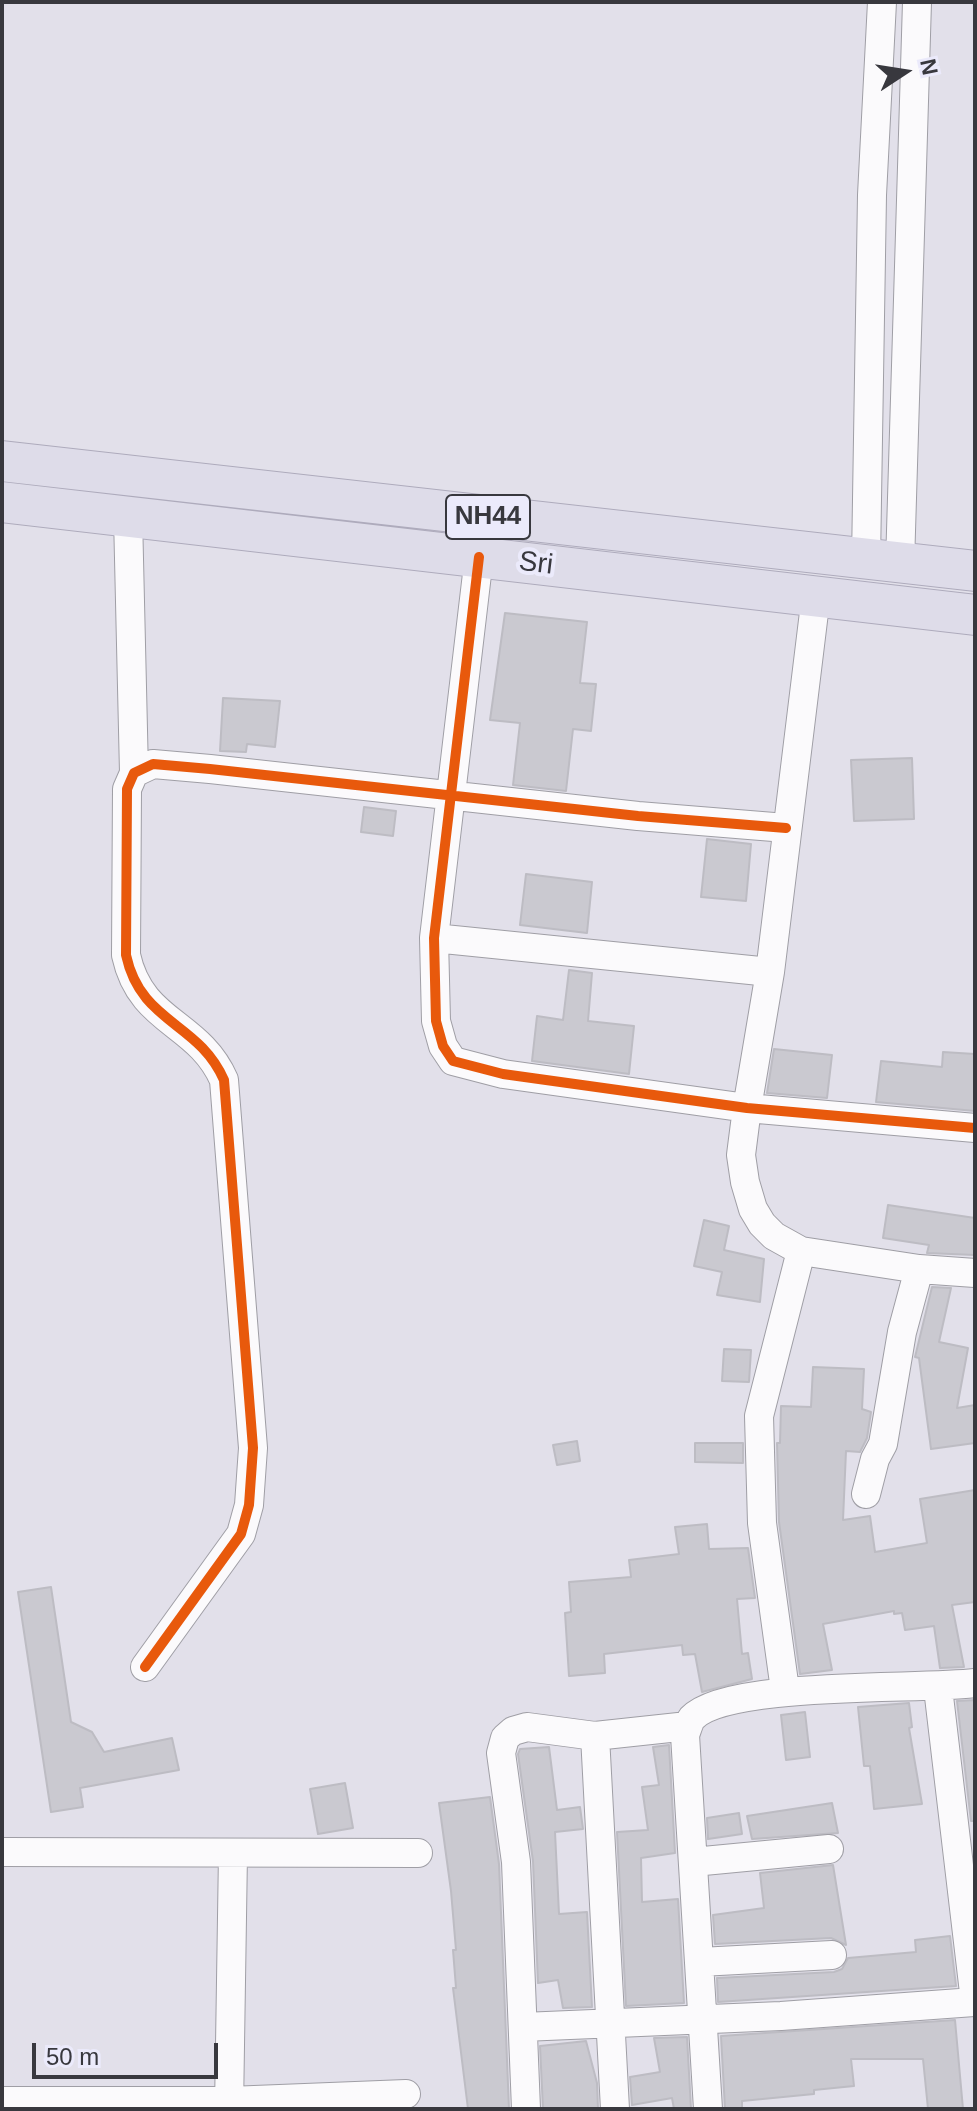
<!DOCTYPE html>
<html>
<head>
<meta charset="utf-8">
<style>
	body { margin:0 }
	#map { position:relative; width:977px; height:2111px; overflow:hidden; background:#e2e0ea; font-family:Arial,sans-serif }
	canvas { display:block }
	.frame { position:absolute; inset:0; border:4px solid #38383e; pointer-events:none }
	.north { position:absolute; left:865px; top:32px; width:80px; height:80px; -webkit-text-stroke:6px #ebeafb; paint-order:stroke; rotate:78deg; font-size:22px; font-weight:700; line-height:32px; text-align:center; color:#38383e }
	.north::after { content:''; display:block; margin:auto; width:28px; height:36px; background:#38383e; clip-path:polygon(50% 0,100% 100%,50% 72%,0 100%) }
	.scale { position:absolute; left:32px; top:2043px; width:186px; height:36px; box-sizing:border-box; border:4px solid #38383e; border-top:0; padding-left:10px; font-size:24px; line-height:28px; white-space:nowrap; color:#38383e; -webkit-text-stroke:6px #ebeafb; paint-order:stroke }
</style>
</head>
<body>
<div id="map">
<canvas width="977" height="2111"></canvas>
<div class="frame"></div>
<div class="north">N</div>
<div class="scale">50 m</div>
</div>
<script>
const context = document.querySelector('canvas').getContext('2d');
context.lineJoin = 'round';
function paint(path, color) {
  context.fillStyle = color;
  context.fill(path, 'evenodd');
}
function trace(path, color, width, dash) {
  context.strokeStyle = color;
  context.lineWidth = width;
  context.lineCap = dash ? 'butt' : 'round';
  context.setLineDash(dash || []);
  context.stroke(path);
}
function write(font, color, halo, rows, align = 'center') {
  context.font = font + ' Arial,sans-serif';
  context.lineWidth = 8;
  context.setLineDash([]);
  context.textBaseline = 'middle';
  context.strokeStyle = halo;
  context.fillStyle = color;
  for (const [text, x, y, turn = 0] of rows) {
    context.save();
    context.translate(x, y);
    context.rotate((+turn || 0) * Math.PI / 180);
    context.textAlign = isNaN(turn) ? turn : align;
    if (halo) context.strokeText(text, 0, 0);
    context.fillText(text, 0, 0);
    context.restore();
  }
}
const building = new Path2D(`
	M 505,613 L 587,622 L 580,683 L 596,684 L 591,731 L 573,729 L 566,791 L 513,785 L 520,723 L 490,720 Z
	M 223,698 L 280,701 L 275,747 L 247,744 L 246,752 L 220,751 Z
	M 912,758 L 914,819 L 854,821 L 851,760 Z
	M 364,807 L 396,811 L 393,836 L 361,832 Z
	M 707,839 L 751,844 L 746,901 L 701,897 Z
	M 526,874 L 592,882 L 587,933 L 520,925 Z
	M 569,970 L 592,973 L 588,1021 L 634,1026 L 629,1074 L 532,1061 L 537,1016 L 563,1020 Z
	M 774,1049 L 832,1055 L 827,1098 L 767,1093 Z
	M 943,1052 L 975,1054 L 975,1111 L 876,1102 L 881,1061 L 942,1067 Z
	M 888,1205 L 975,1218 L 975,1255 L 927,1253 L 929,1245 L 883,1238 Z
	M 704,1220 L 729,1226 L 724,1250 L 764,1259 L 760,1302 L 717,1295 L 722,1272 L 694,1266 Z
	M 932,1287 L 951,1288 L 939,1342 L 968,1348 L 957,1408 L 975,1405 L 975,1443 L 931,1449 L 919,1358 L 915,1357 Z
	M 724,1349 L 751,1350 L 749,1382 L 722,1381 Z
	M 813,1367 L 864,1369 L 862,1409 L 871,1412 L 867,1438 L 860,1452 L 846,1451 L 843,1520 L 870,1516 L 875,1552 L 927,1543 L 920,1499 L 975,1490 L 975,1602 L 952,1605 L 964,1667 L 940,1668 L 934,1626 L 905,1630 L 902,1613 L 894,1614 L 894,1611 L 823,1624 L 832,1670 L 800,1674 L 779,1522 L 777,1443 L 780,1443 L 781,1406 L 811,1407 Z
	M 577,1441 L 580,1461 L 557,1465 L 553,1445 Z
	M 695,1443 L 743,1443 L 743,1463 L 695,1462 Z
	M 707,1524 L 709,1549 L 748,1548 L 755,1598 L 737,1599 L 742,1654 L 748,1653 L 752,1679 L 702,1692 L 695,1654 L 683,1655 L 682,1645 L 604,1654 L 605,1673 L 569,1676 L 565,1613 L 571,1612 L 569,1582 L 631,1577 L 629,1560 L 679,1554 L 675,1527 Z
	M 51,1587 L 71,1722 L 92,1732 L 104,1752 L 172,1738 L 179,1770 L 80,1788 L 83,1807 L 51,1812 L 18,1592 Z
	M 975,1700 L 975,1821 L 971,1821 L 957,1701 Z
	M 909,1703 L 912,1727 L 909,1728 L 922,1804 L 874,1809 L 870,1766 L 864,1766 L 858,1707 Z
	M 805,1712 L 810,1757 L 786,1760 L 781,1715 Z
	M 669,1745 L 675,1853 L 641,1858 L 642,1902 L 678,1899 L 684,2003 L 626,2006 L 617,1832 L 648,1830 L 642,1787 L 659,1785 L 653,1747 Z
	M 549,1747 L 557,1810 L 580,1807 L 583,1829 L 555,1832 L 559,1914 L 587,1912 L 592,2007 L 563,2008 L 558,1980 L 538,1983 L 533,1861 L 518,1754 L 520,1749 Z
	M 345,1783 L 353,1828 L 318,1834 L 310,1789 Z
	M 490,1797 L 499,1864 L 509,2109 L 468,2109 L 453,1988 L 456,1988 L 453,1950 L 456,1950 L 451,1891 L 439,1803 Z
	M 832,1803 L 838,1833 L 752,1839 L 747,1816 Z
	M 739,1813 L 742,1834 L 708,1839 L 707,1818 Z
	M 833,1865 L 846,1945 L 831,1938 L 715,1944 L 713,1915 L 764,1908 L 760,1873 Z
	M 950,1936 L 956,1986 L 718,2002 L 717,1978 L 834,1972 L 842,1969 L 848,1958 L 916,1952 L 915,1940 Z
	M 955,2020 L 963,2109 L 928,2109 L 923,2059 L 851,2059 L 854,2086 L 814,2090 L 814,2094 L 742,2101 L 742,2109 L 725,2109 L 721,2036 Z
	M 687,2037 L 691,2109 L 674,2109 L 672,2098 L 632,2105 L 630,2077 L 660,2072 L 654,2038 Z
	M 586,2041 L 597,2083 L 598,2109 L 543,2109 L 540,2046 Z`);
const minor = new Path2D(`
	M 128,516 L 134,773
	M 479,557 L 434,938 L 436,1021 L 443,1046 L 453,1061 L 503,1074 L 747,1108 L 975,1128
	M 866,560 L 872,195 L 882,2
	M 900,564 L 917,2
	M 816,596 L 770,972 L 747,1108 L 741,1155 L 745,1182 L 753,1209 L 762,1224 L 774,1236 L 801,1251 L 919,1269 L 975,1273
	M 434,938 L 770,972
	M 866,1494 L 875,1459 L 883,1444 L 902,1332 L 919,1269
	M 145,1667 L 241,1534 L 249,1505 L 253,1448 L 224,1080 C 198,1021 141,1024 126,955 L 127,789 L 134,773 L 153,764 L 210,769 L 638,816 L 786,828
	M 938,1688 L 975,2001
	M 785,1690 L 762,1523 L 759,1416 L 801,1251
	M 595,1736 L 615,2109
	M 2,1852 L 418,1853
	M 693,1862 L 829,1849
	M 700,1962 L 832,1955
	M 523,2027 L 781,2016 L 974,2002
	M 2,2101 L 229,2101 L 406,2094
	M 229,2109 L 233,1853
	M 526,2109 L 516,1862 L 501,1753 L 505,1738 L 513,1731 L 527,1727 L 595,1736 L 688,1726
	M 708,2109 L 685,1735 C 687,1730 689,1722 692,1718 C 726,1681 919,1690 975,1683`);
const highway = new Path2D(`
	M 2,461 L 975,571
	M 2,502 L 975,615`);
const cycleway = new Path2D(`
	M 479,557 L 434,938 L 436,1021 L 443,1046 L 453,1061 L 503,1074 L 747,1108 L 975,1128
	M 145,1667 L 241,1534 L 249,1505 L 253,1448 L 224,1080 C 198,1021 141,1024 126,955 L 127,789 L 134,773 L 153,764 L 210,769 L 638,816 L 786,828`);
const shields = [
	[488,517,84]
];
const shieldNames = [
	["NH44",488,517]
];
const streetNames = [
	["Sri",536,564,7]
];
paint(building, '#cac9d0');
trace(building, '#bdbcc3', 2);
trace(minor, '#9f9ea5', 30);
trace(highway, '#aeabbc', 42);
trace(minor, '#fbfafc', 28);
trace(highway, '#dedce9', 40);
trace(cycleway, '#e8590c', 10);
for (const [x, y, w] of shields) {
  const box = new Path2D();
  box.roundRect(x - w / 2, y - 22, w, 44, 6);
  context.fillStyle = '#ebeafb';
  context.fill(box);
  trace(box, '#38383e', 2);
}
write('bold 26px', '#38383e', null, shieldNames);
write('28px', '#38383e', '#ebeafb', streetNames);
</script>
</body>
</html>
